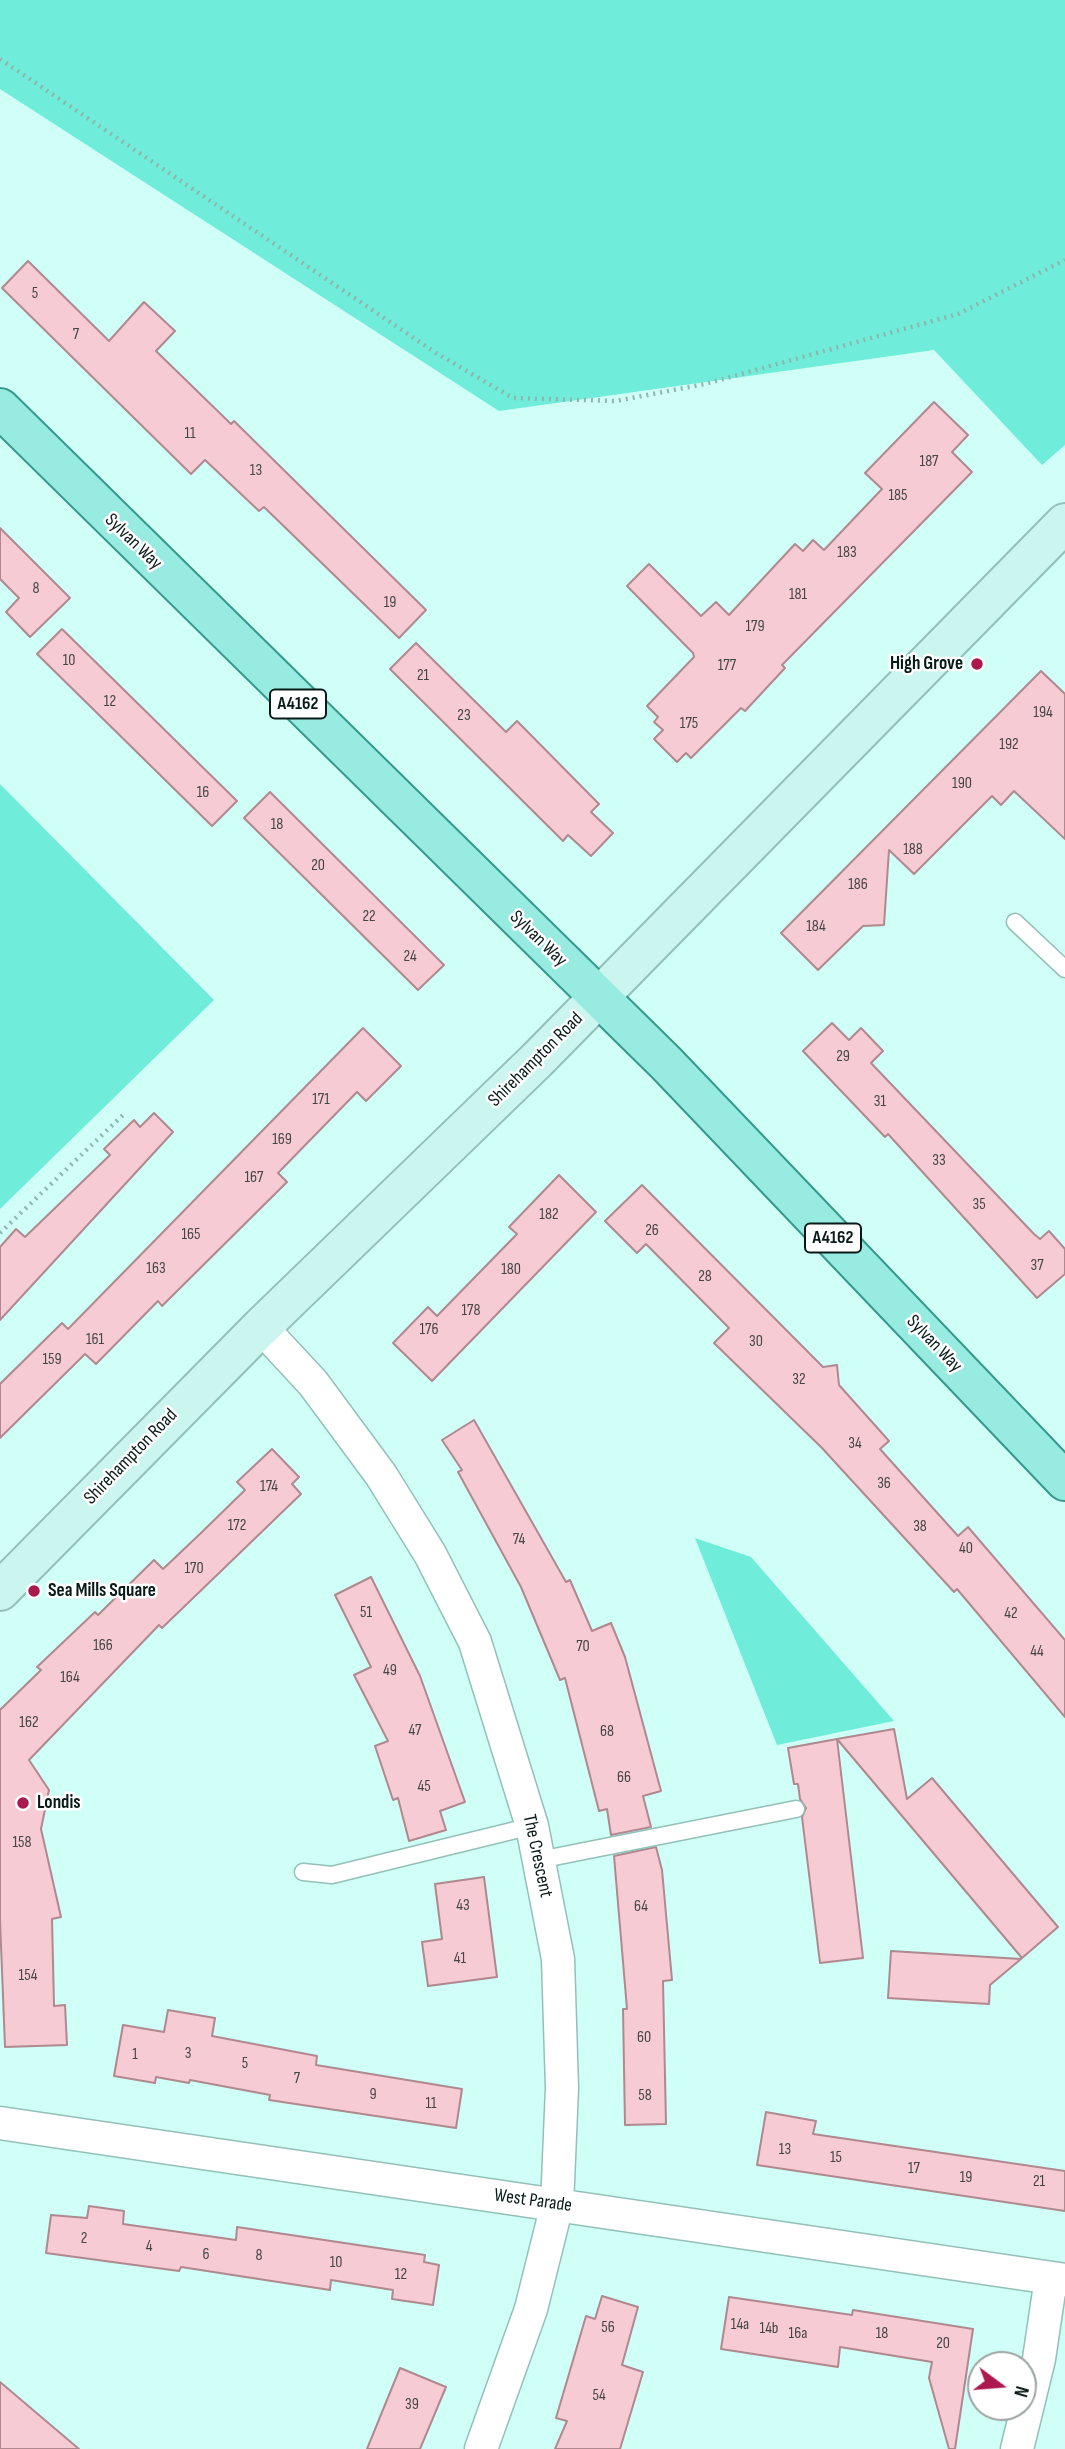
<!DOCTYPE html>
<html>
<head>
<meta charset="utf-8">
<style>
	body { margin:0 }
	#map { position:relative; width:1065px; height:2449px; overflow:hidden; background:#cffff6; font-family:"Sofia Sans Condensed",sans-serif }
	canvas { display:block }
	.north { position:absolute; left:967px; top:2351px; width:70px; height:70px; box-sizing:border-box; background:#fff; border:2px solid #9ca3a2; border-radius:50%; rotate:106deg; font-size:19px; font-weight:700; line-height:28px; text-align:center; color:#081a17 }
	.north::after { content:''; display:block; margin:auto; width:24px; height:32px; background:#ab194f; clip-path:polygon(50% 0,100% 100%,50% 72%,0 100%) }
</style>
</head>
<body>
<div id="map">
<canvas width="1065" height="2449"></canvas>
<div class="north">N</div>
</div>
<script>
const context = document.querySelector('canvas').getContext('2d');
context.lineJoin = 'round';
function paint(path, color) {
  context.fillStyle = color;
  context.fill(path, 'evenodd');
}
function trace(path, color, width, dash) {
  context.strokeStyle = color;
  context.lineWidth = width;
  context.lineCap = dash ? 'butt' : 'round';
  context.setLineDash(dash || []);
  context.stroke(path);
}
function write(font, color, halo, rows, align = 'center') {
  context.font = font + ' "Sofia Sans Condensed",sans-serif';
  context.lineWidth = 5;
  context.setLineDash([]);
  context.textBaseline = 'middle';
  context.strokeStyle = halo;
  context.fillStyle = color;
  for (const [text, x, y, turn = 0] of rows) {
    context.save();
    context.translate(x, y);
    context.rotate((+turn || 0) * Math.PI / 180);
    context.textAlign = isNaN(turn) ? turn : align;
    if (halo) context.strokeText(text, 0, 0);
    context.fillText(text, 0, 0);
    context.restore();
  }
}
const green = new Path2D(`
	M 0,0 L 1065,0 L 1065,445 L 1042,465 L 934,350 L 499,411 L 0,89 Z
	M 0,784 L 214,1000 L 0,1209 Z
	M 695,1538 L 751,1557 L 894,1721 L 777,1745 Z`);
const building = new Path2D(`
	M 28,261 L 109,341 L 144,302 L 175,331 L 156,351 L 231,424 L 234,421 L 426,610 L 399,638 L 264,507 L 259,511 L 205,460 L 191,474 L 2,288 Z
	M 934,402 L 968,435 L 952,452 L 972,472 L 782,665 L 785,668 L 745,711 L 741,708 L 691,758 L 686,753 L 677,762 L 654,739 L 663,730 L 654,722 L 658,717 L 647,706 L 694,657 L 693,653 L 627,586 L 649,564 L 701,616 L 716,602 L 729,615 L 795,544 L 803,551 L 813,540 L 824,550 L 882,489 L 865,473 Z
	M 0,528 L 70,598 L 30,637 L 6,612 L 19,598 L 0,579 Z
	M 62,629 L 237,801 L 212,826 L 37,654 Z
	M 416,643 L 506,732 L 517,721 L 599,804 L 591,812 L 613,833 L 591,856 L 568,835 L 563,841 L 390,669 Z
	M 1041,671 L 1065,694 L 1065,839 L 1014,791 L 1001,805 L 992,796 L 914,874 L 889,850 L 884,925 L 863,926 L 818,970 L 781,933 Z
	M 270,792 L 444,965 L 418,990 L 244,818 Z
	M 832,1023 L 849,1040 L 861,1028 L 883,1051 L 871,1063 L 1034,1234 L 1040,1239 L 1049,1231 L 1065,1249 L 1065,1274 L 1037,1298 L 888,1134 L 885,1137 L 803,1051 Z
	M 363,1028 L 401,1066 L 366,1101 L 357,1092 L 278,1173 L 287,1182 L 162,1306 L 158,1301 L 96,1364 L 85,1354 L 0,1438 L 0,1384 L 62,1323 L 68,1329 Z
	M 154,1113 L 173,1132 L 0,1320 L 0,1247 L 16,1229 L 25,1237 L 110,1155 L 104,1149 L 134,1120 L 140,1127 Z
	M 559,1175 L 596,1212 L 432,1381 L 393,1343 L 428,1307 L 437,1316 L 517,1234 L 509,1227 Z
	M 642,1185 L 823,1367 L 837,1365 L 839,1385 L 889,1441 L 880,1449 L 958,1536 L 968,1527 L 1065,1640 L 1065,1717 L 957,1589 L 954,1592 L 822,1448 L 714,1343 L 729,1328 L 646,1244 L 637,1253 L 605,1221 Z
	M 474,1420 L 566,1582 L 570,1580 L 592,1631 L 611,1623 L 625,1657 L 661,1791 L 643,1796 L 651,1827 L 611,1835 L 607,1809 L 599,1811 L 565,1678 L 560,1680 L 521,1587 L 458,1472 L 462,1470 L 442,1440 Z
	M 272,1449 L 299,1477 L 292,1484 L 301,1494 L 162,1628 L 159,1625 L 29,1760 L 49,1790 L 41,1829 L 61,1917 L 52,1919 L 54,2006 L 65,2005 L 67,2045 L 5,2047 L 0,1920 L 0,1710 L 41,1670 L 37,1667 L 95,1612 L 98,1615 L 154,1560 L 163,1569 L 202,1532 L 245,1490 L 237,1482 Z
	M 371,1577 L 420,1676 L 465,1802 L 440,1811 L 446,1830 L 409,1841 L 398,1798 L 393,1800 L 375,1746 L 388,1741 L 354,1675 L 371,1667 L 335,1595 Z
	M 894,1729 L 907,1799 L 932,1778 L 1058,1927 L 1022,1958 L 837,1739 Z
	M 837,1739 L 863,1958 L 820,1963 L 802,1817 L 806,1808 L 800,1799 L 798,1784 L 794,1784 L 788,1748 Z
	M 656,1847 L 662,1870 L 672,1980 L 663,1981 L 666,2124 L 625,2125 L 623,2009 L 627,2009 L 614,1856 Z
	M 484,1877 L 497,1977 L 428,1986 L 422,1942 L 442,1939 L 435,1884 Z
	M 891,1951 L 1021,1959 L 990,1985 L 989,2004 L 888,1998 Z
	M 168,2010 L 215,2018 L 212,2036 L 317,2056 L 316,2065 L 462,2089 L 456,2128 L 269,2100 L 270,2095 L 190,2080 L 189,2083 L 156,2077 L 155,2083 L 114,2076 L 123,2025 L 164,2032 Z
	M 766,2112 L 816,2121 L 813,2134 L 1065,2171 L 1065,2211 L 757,2165 Z
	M 89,2206 L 124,2211 L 123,2224 L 236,2240 L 237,2227 L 425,2255 L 424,2262 L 439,2265 L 433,2305 L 392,2299 L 393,2290 L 331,2280 L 330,2290 L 181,2267 L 179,2271 L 46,2253 L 51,2215 L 87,2218 Z
	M 602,2296 L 638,2307 L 622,2365 L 643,2372 L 620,2449 L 555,2449 L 567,2421 L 556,2418 L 586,2316 L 595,2319 Z
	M 729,2297 L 852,2315 L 853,2310 L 973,2329 L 955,2449 L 949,2449 L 929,2378 L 932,2362 L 840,2347 L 838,2367 L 721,2349 Z
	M 400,2368 L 446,2387 L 420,2449 L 367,2449 Z
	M 0,2382 L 79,2449 L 0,2449 Z`);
const path = new Path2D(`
	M 0,59 L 436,353 L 513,398 L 616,401 L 705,384 L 958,314 L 1065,260
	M 0,1233 L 125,1113`);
const lane = new Path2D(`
	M 1015,922 L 1065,969
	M 539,1860 L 796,1809
	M 303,1872 L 332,1875 L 532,1826`);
const street = new Path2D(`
	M 261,1327 L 313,1383 L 381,1475 L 430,1554 L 475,1642 L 532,1826 L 558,1959 L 562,2088 L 557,2205 L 531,2309 L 481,2449
	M 0,2123 L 1065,2280
	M 1017,2449 L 1039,2359 L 1051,2278`);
const secondary = new Path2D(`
	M 0,1591 L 261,1327 L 537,1060 L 1065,523`);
const primary = new Path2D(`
	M 0,408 L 666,1063 L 1065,1481`);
const markers = [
	[977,664,7,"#ab194f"],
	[34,1591,7,"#ab194f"],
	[23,1803,7,"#ab194f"]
];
const numberNames = [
	["5",35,294],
	["7",76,335],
	["11",190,434],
	["187",929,462],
	["13",256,471],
	["185",898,496],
	["183",847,553],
	["8",36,589],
	["181",798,595],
	["19",390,603],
	["179",755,627],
	["10",69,661],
	["177",727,666],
	["21",423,676],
	["12",110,702],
	["194",1043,713],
	["23",464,716],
	["175",689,724],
	["192",1009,745],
	["190",962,784],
	["16",203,793],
	["18",277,825],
	["188",913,850],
	["20",318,866],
	["186",858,885],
	["22",369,917],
	["184",816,927],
	["24",410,957],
	["29",843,1057],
	["171",321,1100],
	["31",880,1102],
	["169",282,1140],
	["33",939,1161],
	["167",254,1178],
	["35",979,1205],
	["182",549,1215],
	["26",652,1231],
	["165",191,1235],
	["37",1037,1266],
	["163",156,1269],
	["180",511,1270],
	["28",705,1277],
	["178",471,1311],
	["176",429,1330],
	["161",95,1340],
	["30",756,1342],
	["159",52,1360],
	["32",799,1380],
	["34",855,1444],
	["36",884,1484],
	["174",269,1487],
	["172",237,1526],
	["38",920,1527],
	["74",519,1540],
	["40",966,1549],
	["170",194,1569],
	["51",366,1613],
	["42",1011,1614],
	["166",103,1646],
	["70",583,1647],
	["44",1037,1652],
	["49",390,1671],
	["164",70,1678],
	["162",29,1723],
	["47",415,1731],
	["68",607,1732],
	["66",624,1778],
	["45",424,1787],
	["158",22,1843],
	["43",463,1906],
	["64",641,1907],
	["41",460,1959],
	["154",28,1976],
	["60",644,2038],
	["3",188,2054],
	["1",135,2055],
	["5",245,2064],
	["7",297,2079],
	["9",373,2095],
	["58",645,2096],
	["11",431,2104],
	["13",785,2150],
	["15",836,2158],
	["17",914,2169],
	["19",966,2178],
	["21",1039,2182],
	["2",84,2239],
	["4",149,2247],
	["6",206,2255],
	["8",259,2256],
	["10",336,2263],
	["12",401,2275],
	["14a",740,2325],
	["56",608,2328],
	["14b",769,2329],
	["16a",798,2334],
	["18",882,2334],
	["20",943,2344],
	["54",599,2396],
	["39",412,2405]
];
const shields = [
	[298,704,56],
	[833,1238,56]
];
const shieldNames = [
	["A4162",298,704],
	["A4162",833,1238]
];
const streetNames = [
	["Sylvan Way",133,542,44],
	["Sylvan Way",538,939,44],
	["Shirehampton Road",536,1060,-45],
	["Sylvan Way",934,1344,46],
	["Shirehampton Road",131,1457,-46],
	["The Crescent",537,1856,78],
	["West Parade",533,2201,8]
];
const poiNames = [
	["High Grove",963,664,"right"],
	["Sea Mills Square",48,1591],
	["Londis",37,1803]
];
paint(green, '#70edda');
paint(building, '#f6cbd3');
trace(building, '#b0888f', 2);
trace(lane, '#93c0b8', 19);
trace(street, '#93c0b8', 35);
trace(secondary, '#93c0b8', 42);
trace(primary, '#37998c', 42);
trace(path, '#8fb6ae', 4.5, [2, 5]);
trace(lane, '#fff', 16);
trace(street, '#fff', 32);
trace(secondary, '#cbf5ef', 38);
trace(primary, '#97ebe0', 38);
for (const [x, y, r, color] of markers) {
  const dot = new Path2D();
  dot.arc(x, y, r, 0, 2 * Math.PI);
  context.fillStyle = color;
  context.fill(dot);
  trace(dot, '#fff', 2.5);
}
write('16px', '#444646', null, numberNames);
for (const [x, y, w] of shields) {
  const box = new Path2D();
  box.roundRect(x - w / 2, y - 14.5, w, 29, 5);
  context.fillStyle = '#fff';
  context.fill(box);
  trace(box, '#081a17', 2);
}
write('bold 18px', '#081a17', null, shieldNames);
write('19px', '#081a17', '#fff', streetNames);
write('bold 19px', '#081a17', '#fff', poiNames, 'left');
</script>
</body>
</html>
